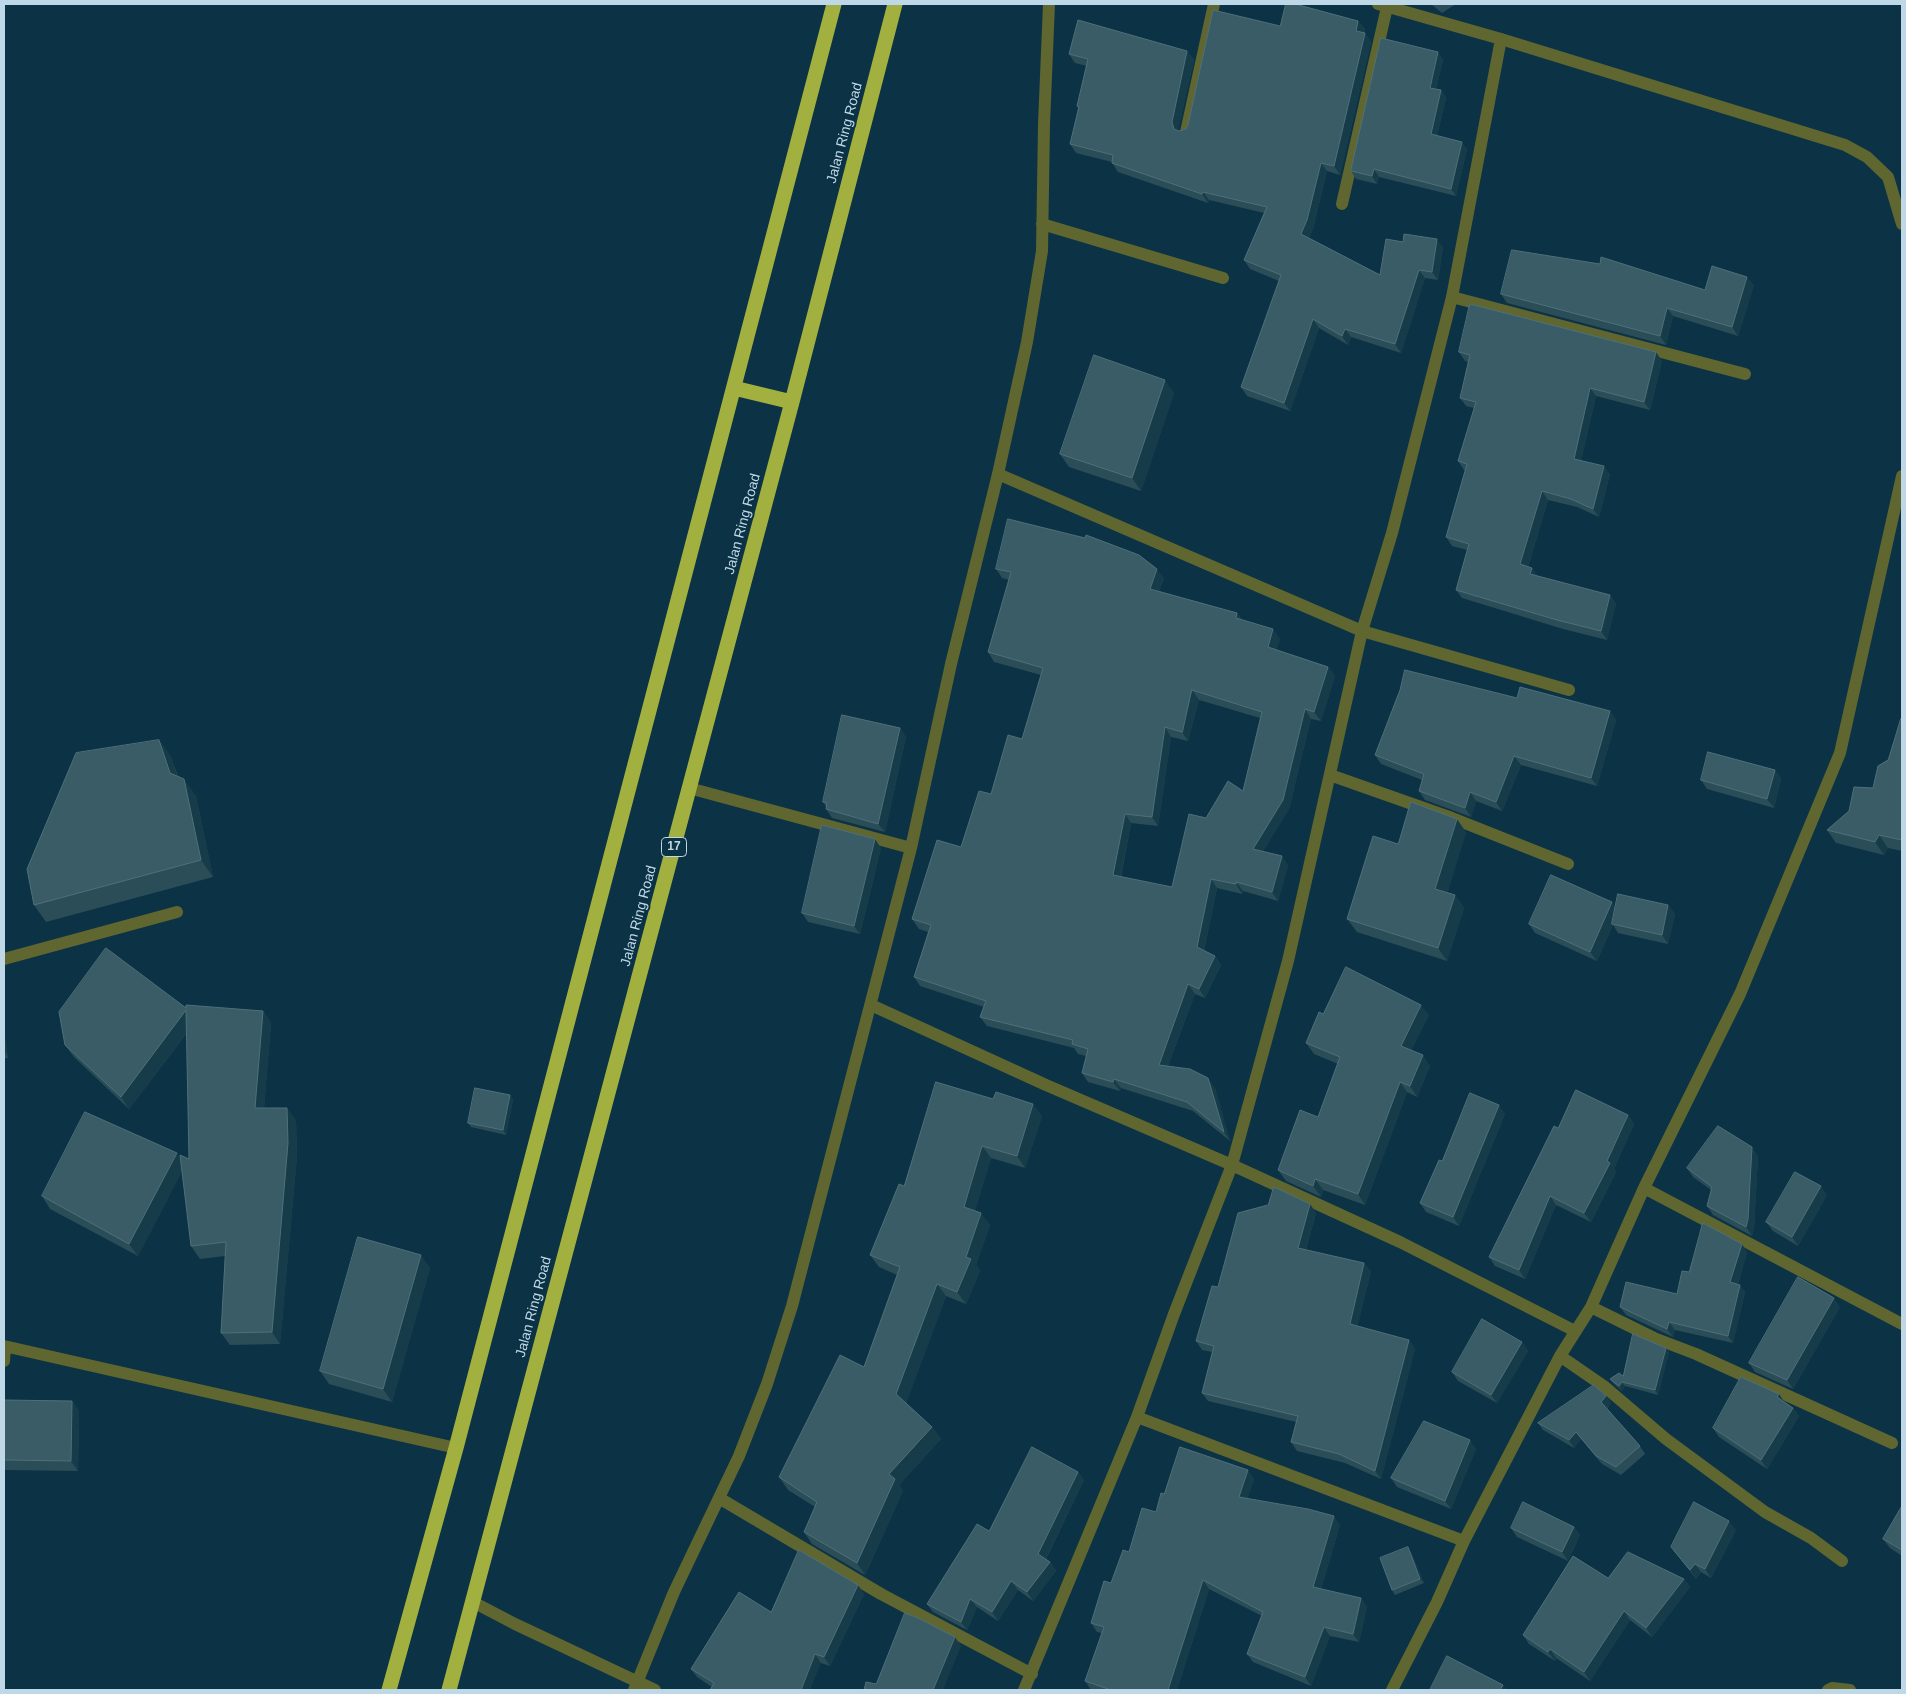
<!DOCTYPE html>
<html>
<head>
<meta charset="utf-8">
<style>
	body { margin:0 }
	#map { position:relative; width:1906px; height:1694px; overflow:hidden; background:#0c3245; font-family:Arial,sans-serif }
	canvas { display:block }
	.frame { position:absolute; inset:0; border:5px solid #bfd8e7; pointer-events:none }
</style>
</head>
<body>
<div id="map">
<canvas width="1906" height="1694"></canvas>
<div class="frame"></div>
</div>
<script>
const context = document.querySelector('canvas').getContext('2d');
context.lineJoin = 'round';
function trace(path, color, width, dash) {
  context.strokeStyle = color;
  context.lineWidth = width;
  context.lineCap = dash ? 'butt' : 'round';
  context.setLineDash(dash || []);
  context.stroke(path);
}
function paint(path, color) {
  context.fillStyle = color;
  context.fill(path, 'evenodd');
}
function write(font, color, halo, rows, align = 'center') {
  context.font = font + ' Arial,sans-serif';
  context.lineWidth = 4;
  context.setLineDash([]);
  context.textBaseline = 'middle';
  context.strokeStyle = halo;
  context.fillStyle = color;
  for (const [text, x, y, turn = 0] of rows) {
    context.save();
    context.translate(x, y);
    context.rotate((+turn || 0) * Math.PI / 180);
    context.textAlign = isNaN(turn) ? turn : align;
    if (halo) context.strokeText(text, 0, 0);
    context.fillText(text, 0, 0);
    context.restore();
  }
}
const minor = new Path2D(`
	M 1378,4 L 1501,39 L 1845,145 L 1867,157 L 1888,177 L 1902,224
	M 1186,132 L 1214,4
	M 1342,204 L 1387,7
	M 1042,224 L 1223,278
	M 1452,297 L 1745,374
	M 998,474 L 1362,631 L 1569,690
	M 1330,775 L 1452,818 L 1568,864
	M 689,788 L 911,848
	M 4,959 L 177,912
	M 871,1005 L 1046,1085 L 1232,1165 L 1400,1242 L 1575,1331
	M 1644,1188 L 1902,1324
	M 1591,1307 L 1654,1338 L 1696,1354 L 1892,1443
	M 4,1346 L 456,1448
	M 1560,1356 L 1605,1387 L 1666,1439 L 1765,1512 L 1811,1538 L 1842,1561
	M 4,1361 L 5,1347
	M 1137,1417 L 1464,1541
	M 719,1498 L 881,1594 L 1032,1674
	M 473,1602 L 515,1624 L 655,1690
	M 634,1690 L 674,1592 L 739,1456 L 767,1384 L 792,1306 L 911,848 L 951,664 L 998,474 L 1027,342 L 1042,251 L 1044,124 L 1049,4
	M 1024,1690 L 1137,1417 L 1174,1314 L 1232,1165 L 1288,961 L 1362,631 L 1392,533 L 1452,297 L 1501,39
	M 1392,1690 L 1437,1602 L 1464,1541 L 1560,1356 L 1591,1307 L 1644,1188 L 1740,994 L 1840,753 L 1902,476
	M 1828,1690 L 1832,1688 L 1850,1690`);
const highway = new Path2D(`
	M 734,388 L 792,402
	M 389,1690 L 456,1448 L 834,4
	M 449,1690 L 792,402 L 895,4`);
const wall = new Path2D(`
	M 1431,4 L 1456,4 L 1442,13 Z
	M 1358,21 L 1365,29 L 1364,33 L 1365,33 L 1371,42 L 1340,175 L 1327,171 L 1313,229 L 1309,238 L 1380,275 L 1403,242 L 1443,247 L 1438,280 L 1425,278 L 1401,353 L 1351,337 L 1348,345 L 1319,328 L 1290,411 L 1247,396 L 1241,387 L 1279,281 L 1250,269 L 1244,260 L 1264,213 L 1209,200 L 1208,203 L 1118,172 L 1112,163 L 1112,162 L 1076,153 L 1070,144 L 1078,108 L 1077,106 L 1087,66 L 1075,63 L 1069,54 L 1187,51 L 1194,60 L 1178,130 L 1179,131 L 1186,129 L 1280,26 Z
	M 1438,52 L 1443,60 L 1436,89 L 1441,90 L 1446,98 L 1437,136 L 1467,149 L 1456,196 L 1379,177 L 1377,184 L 1356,179 L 1351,171 Z
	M 1754,285 L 1738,336 L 1673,316 L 1666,345 L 1507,303 L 1501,294 L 1705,290 Z
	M 1459,352 L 1662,361 L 1650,410 L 1596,396 L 1581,461 L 1610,474 L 1599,517 L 1577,507 L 1548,500 L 1528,567 L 1538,576 L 1610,595 L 1616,604 L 1607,640 L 1563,629 L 1462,598 L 1456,590 L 1467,550 L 1452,546 L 1446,537 L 1466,470 L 1464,470 L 1458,461 L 1474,408 L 1466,406 L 1460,398 L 1468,362 L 1465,361 Z
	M 1174,393 L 1141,491 L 1069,467 L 1060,454 Z
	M 996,569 L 1164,578 L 1159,591 L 1237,613 L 1242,620 L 1280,639 L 1276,650 L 1328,667 L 1335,676 L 1321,721 L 1311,719 L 1289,809 L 1263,851 L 1288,865 L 1278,901 L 1243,891 L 1242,894 L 1217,888 L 1204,951 L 1215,956 L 1221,965 L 1205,998 L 1195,994 L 1168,1066 L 1215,1088 L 1230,1141 L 1193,1111 L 1121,1088 L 1120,1091 L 1088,1082 L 1082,1073 L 1086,1056 L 1078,1054 L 1074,1048 L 987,1026 L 980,1017 L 984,1007 L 920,986 L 914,977 L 928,932 L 919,929 L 912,919 L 961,847 L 1022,739 L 1041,675 L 994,662 L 988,652 L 1009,580 L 1002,578 ZM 1199,700 L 1260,718 L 1243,791 L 1206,818 L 1172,887 L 1121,877 L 1131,823 L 1158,826 L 1171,737 L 1188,741 Z
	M 1517,698 L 1610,711 L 1616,720 L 1597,786 L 1521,765 L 1502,811 L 1476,801 L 1471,817 L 1425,800 L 1419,791 L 1422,780 L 1381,764 L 1375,755 Z
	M 1902,720 L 1902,851 L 1888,848 L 1884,855 L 1836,843 L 1827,830 L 1849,811 L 1873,788 L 1888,760 Z
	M 900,728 L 906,737 L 885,832 L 832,818 L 826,809 L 826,807 L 823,802 Z
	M 159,740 L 171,757 L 178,776 L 196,796 L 213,877 L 46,922 L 34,905 Z
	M 1775,770 L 1781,779 L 1774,808 L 1707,789 L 1701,780 Z
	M 1466,832 L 1447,892 L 1455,895 L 1464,908 L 1447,961 L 1357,932 L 1347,919 L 1398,844 Z
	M 881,848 L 860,934 L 808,922 L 802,913 Z
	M 1668,905 L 1675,914 L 1668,944 L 1618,933 L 1613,925 L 1597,961 L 1535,933 L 1529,924 L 1616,906 Z
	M 186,1008 L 263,1011 L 271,1023 L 264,1108 L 296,1120 L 297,1156 L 280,1344 L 230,1345 L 221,1333 L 225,1256 L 200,1259 L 191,1246 L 182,1171 L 138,1256 L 50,1209 L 42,1196 L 181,1160 L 189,1159 L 187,1033 L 129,1109 L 74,1057 L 65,1045 Z
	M 1323,1014 L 1429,1015 L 1411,1050 L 1430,1066 L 1417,1097 L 1407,1092 L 1365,1205 L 1323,1190 L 1321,1197 L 1286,1181 L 1278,1170 L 1318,1117 L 1338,1064 L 1314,1054 L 1306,1043 Z
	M 4,1031 L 8,1058 L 4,1058 Z
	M 510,1095 L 513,1100 L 506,1135 L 471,1127 L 468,1123 Z
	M 993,1099 L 1042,1116 L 1025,1168 L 991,1158 L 975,1210 L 990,1225 L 976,1265 L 980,1271 L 966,1304 L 946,1296 L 906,1403 L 932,1427 L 941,1439 L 899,1485 L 903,1491 L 865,1575 L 812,1544 L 804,1532 L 815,1507 L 788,1490 L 779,1477 L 864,1367 L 897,1275 L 879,1267 L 870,1255 L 904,1186 Z
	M 1505,1114 L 1459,1226 L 1426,1212 L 1420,1203 Z
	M 1628,1115 L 1634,1124 L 1614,1169 L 1616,1172 L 1591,1222 L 1556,1205 L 1525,1279 L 1495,1266 L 1489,1257 L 1558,1128 Z
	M 1758,1156 L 1754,1228 L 1752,1236 L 1713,1215 L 1707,1206 L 1711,1190 L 1693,1177 L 1687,1168 Z
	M 1827,1195 L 1798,1246 L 1773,1231 L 1766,1222 Z
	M 1316,1213 L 1306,1250 L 1364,1263 L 1371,1272 L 1357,1326 L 1409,1340 L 1415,1349 L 1381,1479 L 1345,1463 L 1297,1451 L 1291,1442 L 1296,1422 L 1208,1401 L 1202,1393 L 1212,1352 L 1202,1350 L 1196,1341 L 1218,1287 Z
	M 1747,1252 L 1738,1284 L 1745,1292 L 1733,1343 L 1675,1330 L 1673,1337 L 1626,1315 L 1620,1307 L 1677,1294 L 1689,1272 Z
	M 430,1268 L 392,1402 L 329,1384 L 320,1371 Z
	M 1840,1307 L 1793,1389 L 1755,1372 L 1749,1363 Z
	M 1522,1342 L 1528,1351 L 1497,1403 L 1458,1381 L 1452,1372 Z
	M 1669,1352 L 1658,1395 L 1625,1386 L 1622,1391 L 1613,1383 L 1610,1379 L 1623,1376 Z
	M 1779,1394 L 1784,1402 L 1793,1408 L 1799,1416 L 1767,1469 L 1719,1437 L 1713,1428 Z
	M 1606,1396 L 1611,1403 L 1607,1409 L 1640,1446 L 1645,1454 L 1621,1475 L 1602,1464 L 1581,1439 L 1574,1448 L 1543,1430 L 1538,1423 Z
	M 4,1400 L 72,1401 L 79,1411 L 78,1471 L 4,1470 Z
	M 1476,1449 L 1451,1509 L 1397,1487 L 1391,1478 Z
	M 1078,1472 L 1084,1480 L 1046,1559 L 1050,1562 L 1056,1571 L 1033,1601 L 1018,1590 L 998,1621 L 977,1607 L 967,1630 L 933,1612 L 927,1604 L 989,1531 Z
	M 1254,1479 L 1247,1499 L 1340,1525 L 1321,1589 L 1361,1598 L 1367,1607 L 1359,1642 L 1330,1636 L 1311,1686 L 1253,1662 L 1247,1654 L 1262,1616 L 1209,1589 L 1177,1690 L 1091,1690 L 1085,1681 L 1102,1633 L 1097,1632 L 1091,1623 L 1111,1583 L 1129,1552 L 1156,1512 L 1164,1494 Z
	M 1902,1506 L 1902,1556 L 1890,1548 L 1883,1539 Z
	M 1574,1527 L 1580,1535 L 1568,1561 L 1517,1537 L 1511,1528 Z
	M 1736,1530 L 1711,1578 L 1701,1572 L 1696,1579 L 1671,1547 Z
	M 1411,1552 L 1424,1583 L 1395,1595 L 1392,1590 Z
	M 1608,1578 L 1684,1579 L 1690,1587 L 1652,1637 L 1630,1620 L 1590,1681 L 1556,1658 L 1555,1661 L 1529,1644 L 1523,1635 Z
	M 864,1594 L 830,1666 L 821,1663 L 712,1687 L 697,1677 L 691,1669 L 771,1612 Z`);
const shadedWall = new Path2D(`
	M 1358,21 L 1365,29 L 1362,40 L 1356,31 Z
	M 1365,33 L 1371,42 L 1340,175 L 1334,166 Z
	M 1187,51 L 1194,60 L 1178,130 L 1180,138 L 1174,129 L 1172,122 Z
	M 1438,52 L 1443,60 L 1435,95 L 1430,88 Z
	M 1441,90 L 1446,98 L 1436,141 L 1431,134 Z
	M 1462,142 L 1467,149 L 1456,196 L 1451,189 Z
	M 1321,163 L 1327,171 L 1313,229 L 1307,243 L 1301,234 Z
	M 1374,169 L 1379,177 L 1377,184 L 1372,176 Z
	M 1203,192 L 1209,200 L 1208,203 L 1202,194 Z
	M 1437,239 L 1443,247 L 1438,280 L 1432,272 Z
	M 1419,270 L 1425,278 L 1401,353 L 1395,344 Z
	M 1747,277 L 1754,285 L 1738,336 L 1732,327 Z
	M 1667,308 L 1673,316 L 1666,345 L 1660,336 Z
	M 1313,319 L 1319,328 L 1290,411 L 1284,403 Z
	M 1345,329 L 1351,337 L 1348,345 L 1342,336 Z
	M 1656,352 L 1662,361 L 1650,410 L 1644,402 Z
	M 1165,380 L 1174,393 L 1141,491 L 1132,478 Z
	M 1590,388 L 1596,396 L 1580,467 L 1574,459 Z
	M 1604,466 L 1610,474 L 1599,517 L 1593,509 Z
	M 1542,491 L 1548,500 L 1526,573 L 1520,564 Z
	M 1532,568 L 1538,576 L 1530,574 Z
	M 1157,569 L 1164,578 L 1157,598 L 1150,589 Z
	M 1610,595 L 1616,604 L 1607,640 L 1601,631 Z
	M 1237,613 L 1243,623 L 1236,618 Z
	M 1273,629 L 1280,639 L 1274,657 L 1268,647 Z
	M 1328,667 L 1335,676 L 1321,721 L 1314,712 Z
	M 1192,690 L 1199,700 L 1188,741 L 1182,732 Z
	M 1305,709 L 1311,719 L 1289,809 L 1259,858 L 1253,849 Z
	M 1610,711 L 1616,720 L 1597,786 L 1591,778 Z
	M 1165,727 L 1171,737 L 1158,826 L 1152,817 Z
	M 900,728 L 906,737 L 885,832 L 878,824 Z
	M 159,740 L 171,757 L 182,790 L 170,773 Z
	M 1514,756 L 1521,765 L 1502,811 L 1496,802 Z
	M 1775,770 L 1781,779 L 1774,808 L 1767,799 Z
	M 184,779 L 196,796 L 213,877 L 201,860 Z
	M 1470,792 L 1476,801 L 1471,817 L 1465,808 Z
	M 1125,814 L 1131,823 L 1119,884 L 1113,875 Z
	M 1457,819 L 1466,832 L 1445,902 L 1435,889 Z
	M 1879,835 L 1888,848 L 1884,855 L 1875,842 Z
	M 875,839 L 881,848 L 860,934 L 854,926 Z
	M 1282,856 L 1288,865 L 1278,901 L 1272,892 Z
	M 1211,879 L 1217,888 L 1203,956 L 1197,947 Z
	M 1236,882 L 1243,891 L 1242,894 L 1236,884 Z
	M 1455,895 L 1464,908 L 1447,961 L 1438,948 Z
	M 1612,902 L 1619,911 L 1597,961 L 1590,952 Z
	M 1668,905 L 1675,914 L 1668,944 L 1662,935 Z
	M 1215,956 L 1221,965 L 1205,998 L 1199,989 Z
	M 1188,984 L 1195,994 L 1165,1074 L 1159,1065 Z
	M 1421,1005 L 1429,1015 L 1408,1057 L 1401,1046 Z
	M 186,1010 L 195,1022 L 129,1109 L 121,1097 Z
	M 263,1011 L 271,1023 L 263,1121 L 255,1108 Z
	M 4,1031 L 8,1058 L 4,1051 Z
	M 1423,1055 L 1430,1066 L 1417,1097 L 1410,1086 Z
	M 1208,1078 L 1215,1088 L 1230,1141 L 1224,1132 Z
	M 1114,1079 L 1121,1088 L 1120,1091 L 1113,1082 Z
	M 1400,1082 L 1407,1092 L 1365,1205 L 1358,1194 Z
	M 510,1095 L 513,1100 L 506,1135 L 503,1130 Z
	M 1033,1104 L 1042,1116 L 1025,1168 L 1017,1156 Z
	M 1499,1105 L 1505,1114 L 1459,1226 L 1453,1217 Z
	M 287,1108 L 296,1120 L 297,1156 L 280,1344 L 272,1332 Z
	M 1628,1115 L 1634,1124 L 1614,1169 L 1616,1172 L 1591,1222 L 1584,1213 L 1607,1161 Z
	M 982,1146 L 991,1158 L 972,1219 L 964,1207 Z
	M 1752,1147 L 1758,1156 L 1754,1228 L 1752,1236 L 1746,1227 Z
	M 177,1153 L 185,1166 L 138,1256 L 129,1244 Z
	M 1315,1179 L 1323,1190 L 1321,1197 L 1313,1186 Z
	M 1821,1186 L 1827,1195 L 1798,1246 L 1792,1237 Z
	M 1550,1196 L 1556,1205 L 1525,1279 L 1519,1270 Z
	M 1310,1204 L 1316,1213 L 1304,1256 L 1298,1248 Z
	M 981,1213 L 990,1225 L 976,1265 L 980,1271 L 966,1304 L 957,1292 L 966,1257 Z
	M 1742,1244 L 1747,1252 L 1736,1290 L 1730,1282 Z
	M 421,1255 L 430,1268 L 392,1402 L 383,1389 Z
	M 1364,1263 L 1371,1272 L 1356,1333 L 1350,1324 Z
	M 937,1284 L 946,1296 L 905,1406 L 896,1394 Z
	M 1740,1285 L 1745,1292 L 1733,1343 L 1728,1336 Z
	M 1834,1298 L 1840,1307 L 1793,1389 L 1787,1380 Z
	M 1669,1322 L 1675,1330 L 1673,1337 L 1667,1329 Z
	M 1409,1340 L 1415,1349 L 1381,1479 L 1375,1471 Z
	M 1522,1342 L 1528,1351 L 1497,1403 L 1491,1395 Z
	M 1666,1348 L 1669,1352 L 1658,1395 L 1655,1390 Z
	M 1622,1382 L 1625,1386 L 1622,1391 L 1619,1386 Z
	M 1779,1394 L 1785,1403 L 1777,1397 Z
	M 1606,1396 L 1611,1403 L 1606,1409 L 1601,1402 Z
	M 72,1401 L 79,1411 L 78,1471 L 71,1461 Z
	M 1793,1408 L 1799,1416 L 1767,1469 L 1761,1460 Z
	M 932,1427 L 941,1439 L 899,1485 L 903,1491 L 865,1575 L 857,1563 L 889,1474 Z
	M 1576,1432 L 1581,1439 L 1574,1448 L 1569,1440 Z
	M 1470,1440 L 1476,1449 L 1451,1509 L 1445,1501 Z
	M 1248,1470 L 1254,1479 L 1245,1506 L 1239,1497 Z
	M 1078,1472 L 1084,1480 L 1044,1562 L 1038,1554 Z
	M 1334,1516 L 1340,1525 L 1319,1595 L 1313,1587 Z
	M 1729,1521 L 1736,1530 L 1711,1578 L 1705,1569 Z
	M 1574,1527 L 1580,1535 L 1568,1561 L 1562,1552 Z
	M 1408,1547 L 1411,1552 L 1424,1583 L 1420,1579 Z
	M 1050,1562 L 1056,1571 L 1033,1601 L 1027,1592 Z
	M 1695,1564 L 1701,1572 L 1696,1579 L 1690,1570 Z
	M 1684,1579 L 1690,1587 L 1652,1637 L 1646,1628 Z
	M 1203,1580 L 1209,1589 L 1177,1690 L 1168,1690 Z
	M 1011,1581 L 1018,1590 L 998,1621 L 992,1612 Z
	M 858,1585 L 864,1594 L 830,1666 L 824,1657 Z
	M 1361,1598 L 1367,1607 L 1359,1642 L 1353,1634 Z
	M 970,1599 L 977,1607 L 967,1630 L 961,1622 Z
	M 1624,1611 L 1630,1620 L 1590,1681 L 1584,1672 Z
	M 1324,1627 L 1330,1636 L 1311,1686 L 1305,1677 Z
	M 955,1637 L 961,1646 L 943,1690 L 933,1690 Z
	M 1550,1649 L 1556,1658 L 1555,1661 L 1548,1652 Z
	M 815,1654 L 821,1663 L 810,1690 L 801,1690 Z
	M 1503,1685 L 1507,1690 L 1500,1690 Z`);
const building = new Path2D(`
	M 1286,4 L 1295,4 L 1358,21 L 1356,31 L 1365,33 L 1334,166 L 1321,163 L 1307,220 L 1301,234 L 1380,275 L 1386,239 L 1403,242 L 1404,234 L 1437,239 L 1432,272 L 1419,270 L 1395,344 L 1345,329 L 1342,336 L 1313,319 L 1284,403 L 1241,387 L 1281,275 L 1244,260 L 1267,207 L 1203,192 L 1202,194 L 1112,163 L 1113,155 L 1070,144 L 1079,107 L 1077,106 L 1088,59 L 1069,54 L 1078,20 L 1187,51 L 1172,122 L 1174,129 L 1179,131 L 1186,129 L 1188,125 L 1213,10 L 1280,26 Z
	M 1381,38 L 1438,52 L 1430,88 L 1441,90 L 1431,134 L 1462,142 L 1451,189 L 1374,169 L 1372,176 L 1351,171 Z
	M 1512,250 L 1600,264 L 1601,257 L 1705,290 L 1712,266 L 1747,277 L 1732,327 L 1667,308 L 1660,336 L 1501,294 Z
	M 1470,304 L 1656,352 L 1644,402 L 1590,388 L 1574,459 L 1604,466 L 1593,509 L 1571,499 L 1542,491 L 1520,564 L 1532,568 L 1530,574 L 1610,595 L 1601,631 L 1557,620 L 1456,590 L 1469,544 L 1446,537 L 1467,464 L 1458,461 L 1476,402 L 1460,398 L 1470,355 L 1459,352 Z
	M 1094,355 L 1165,380 L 1132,478 L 1060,454 Z
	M 1008,519 L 1085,538 L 1086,535 L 1139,555 L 1157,569 L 1150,589 L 1237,613 L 1236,618 L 1273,629 L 1268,647 L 1328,667 L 1314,712 L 1305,709 L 1283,800 L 1253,849 L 1282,856 L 1272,892 L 1236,882 L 1236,884 L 1211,879 L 1197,947 L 1215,956 L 1199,989 L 1188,984 L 1159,1065 L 1190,1069 L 1208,1078 L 1224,1132 L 1187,1102 L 1114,1079 L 1113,1082 L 1082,1073 L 1088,1049 L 1072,1044 L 1073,1040 L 980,1017 L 986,1001 L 914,977 L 931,925 L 912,919 L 937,840 L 961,847 L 979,791 L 991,794 L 1008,735 L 1022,739 L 1043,668 L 988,652 L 1011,572 L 996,569 ZM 1192,690 L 1262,712 L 1243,791 L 1228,781 L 1206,818 L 1189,814 L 1172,887 L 1113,875 L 1125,814 L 1152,817 L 1165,727 L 1182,732 Z
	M 1405,670 L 1517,698 L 1520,687 L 1610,711 L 1591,778 L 1514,756 L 1496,802 L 1470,792 L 1465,808 L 1419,791 L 1424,774 L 1375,755 L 1400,690 Z
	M 842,715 L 900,728 L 878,824 L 826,809 L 827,803 L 823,802 Z
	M 1901,719 L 1902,720 L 1902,840 L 1879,835 L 1875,842 L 1827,830 L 1849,811 L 1854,787 L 1873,788 L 1878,766 L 1888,760 Z
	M 159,740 L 170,773 L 184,779 L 201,860 L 34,905 L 27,869 L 76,753 Z
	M 1708,752 L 1775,770 L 1767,799 L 1701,780 Z
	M 1411,802 L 1457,819 L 1435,889 L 1455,895 L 1438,948 L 1347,919 L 1373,836 L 1398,844 Z
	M 822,825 L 875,839 L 854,926 L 802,913 Z
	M 1551,875 L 1612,902 L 1590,952 L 1529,924 Z
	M 1618,894 L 1668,905 L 1662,935 L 1612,924 Z
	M 106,948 L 186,1008 L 186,1005 L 263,1011 L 255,1108 L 287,1108 L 288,1143 L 272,1332 L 221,1333 L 226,1242 L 191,1246 L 180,1155 L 189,1159 L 186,1010 L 121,1097 L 65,1045 L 59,1012 Z
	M 1346,967 L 1421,1005 L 1401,1046 L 1423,1055 L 1410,1086 L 1400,1082 L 1358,1194 L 1315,1179 L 1313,1186 L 1278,1170 L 1300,1110 L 1318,1117 L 1340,1057 L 1306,1043 L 1319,1012 L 1323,1014 Z
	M 936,1082 L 993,1099 L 996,1092 L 1033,1104 L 1017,1156 L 982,1146 L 964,1207 L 981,1213 L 966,1257 L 971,1259 L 957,1292 L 937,1284 L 896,1394 L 932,1427 L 889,1474 L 895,1479 L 857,1563 L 804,1532 L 817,1502 L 779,1477 L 840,1355 L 864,1367 L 900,1267 L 870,1255 L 899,1184 L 904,1186 Z
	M 475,1088 L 510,1095 L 503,1130 L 468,1123 Z
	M 1576,1090 L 1628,1115 L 1607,1161 L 1610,1163 L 1584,1213 L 1550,1196 L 1519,1270 L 1489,1257 L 1554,1126 L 1558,1128 Z
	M 1470,1093 L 1499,1105 L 1453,1217 L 1420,1203 L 1439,1160 L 1442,1161 Z
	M 85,1112 L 177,1153 L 129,1244 L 42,1196 Z
	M 1718,1126 L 1752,1147 L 1748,1219 L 1746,1227 L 1707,1206 L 1712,1187 L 1687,1168 Z
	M 1795,1172 L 1821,1186 L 1792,1237 L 1766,1222 Z
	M 1274,1187 L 1310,1204 L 1298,1248 L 1364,1263 L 1350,1324 L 1409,1340 L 1375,1471 L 1339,1454 L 1291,1442 L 1298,1416 L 1202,1393 L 1214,1346 L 1196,1341 L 1212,1286 L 1218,1287 L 1238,1213 L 1268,1205 Z
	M 1703,1223 L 1742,1244 L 1730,1282 L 1740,1285 L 1728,1336 L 1669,1322 L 1667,1329 L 1620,1307 L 1626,1282 L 1677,1294 L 1682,1271 L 1689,1272 Z
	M 358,1237 L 421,1255 L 383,1389 L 320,1371 Z
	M 1798,1277 L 1834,1298 L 1787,1380 L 1749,1363 Z
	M 1482,1319 L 1522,1342 L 1491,1395 L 1452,1372 Z
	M 1633,1334 L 1666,1348 L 1655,1390 L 1622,1382 L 1619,1386 L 1610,1379 L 1619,1373 L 1623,1376 Z
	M 1741,1377 L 1779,1394 L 1777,1397 L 1793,1408 L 1761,1460 L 1713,1428 Z
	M 1594,1385 L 1606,1396 L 1601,1402 L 1640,1446 L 1616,1467 L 1596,1456 L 1576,1432 L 1569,1440 L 1538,1423 Z
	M 4,1400 L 72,1401 L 71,1461 L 4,1460 Z
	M 1424,1421 L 1470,1440 L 1445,1501 L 1391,1478 Z
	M 1032,1447 L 1078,1472 L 1038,1554 L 1050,1562 L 1027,1592 L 1011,1581 L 992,1612 L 970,1599 L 961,1622 L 927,1604 L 977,1524 L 989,1531 Z
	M 1180,1447 L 1248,1470 L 1239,1497 L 1308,1509 L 1334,1516 L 1313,1587 L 1361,1598 L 1353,1634 L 1324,1627 L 1305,1677 L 1247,1654 L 1263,1612 L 1203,1580 L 1168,1690 L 1111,1690 L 1085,1681 L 1104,1627 L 1091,1623 L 1104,1581 L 1111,1583 L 1123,1550 L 1129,1552 L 1142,1508 L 1156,1512 L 1161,1493 L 1164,1494 Z
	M 1523,1502 L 1574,1527 L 1562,1552 L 1511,1528 Z
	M 1694,1502 L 1729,1521 L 1705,1569 L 1695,1564 L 1690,1570 L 1671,1547 Z
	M 1902,1506 L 1902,1550 L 1883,1539 Z
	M 1408,1547 L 1420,1579 L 1392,1590 L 1380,1558 Z
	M 799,1550 L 858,1585 L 824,1657 L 815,1654 L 801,1690 L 710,1690 L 714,1683 L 691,1669 L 739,1592 L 771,1612 Z
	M 1628,1552 L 1684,1579 L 1646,1628 L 1624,1611 L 1584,1672 L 1550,1649 L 1548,1652 L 1523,1635 L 1573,1556 L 1608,1578 Z
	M 905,1613 L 918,1618 L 955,1637 L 933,1690 L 864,1690 L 866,1682 L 876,1684 Z
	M 1447,1656 L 1503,1685 L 1500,1690 L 1501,1690 L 1430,1690 Z`);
const shields = [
	[674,847,25]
];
const shieldNames = [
	["17",674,847]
];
const streetNames = [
	["Jalan Ring Road",845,133,-75],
	["Jalan Ring Road",743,524,-75],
	["Jalan Ring Road",639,916,-75],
	["Jalan Ring Road",534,1307,-75]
];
trace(minor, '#5f6630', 12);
trace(highway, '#a2b03f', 15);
paint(wall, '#2a4d57');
paint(shadedWall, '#173c49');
paint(building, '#3a5c66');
trace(building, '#4f707a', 1);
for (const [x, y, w] of shields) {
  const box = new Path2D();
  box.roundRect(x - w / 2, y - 9.5, w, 19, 4);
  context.fillStyle = '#0c3245';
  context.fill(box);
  trace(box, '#bfd8e7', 1);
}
write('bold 12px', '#bfd8e7', null, shieldNames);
write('14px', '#bfd8e7', '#0c3245', streetNames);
</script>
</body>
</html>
